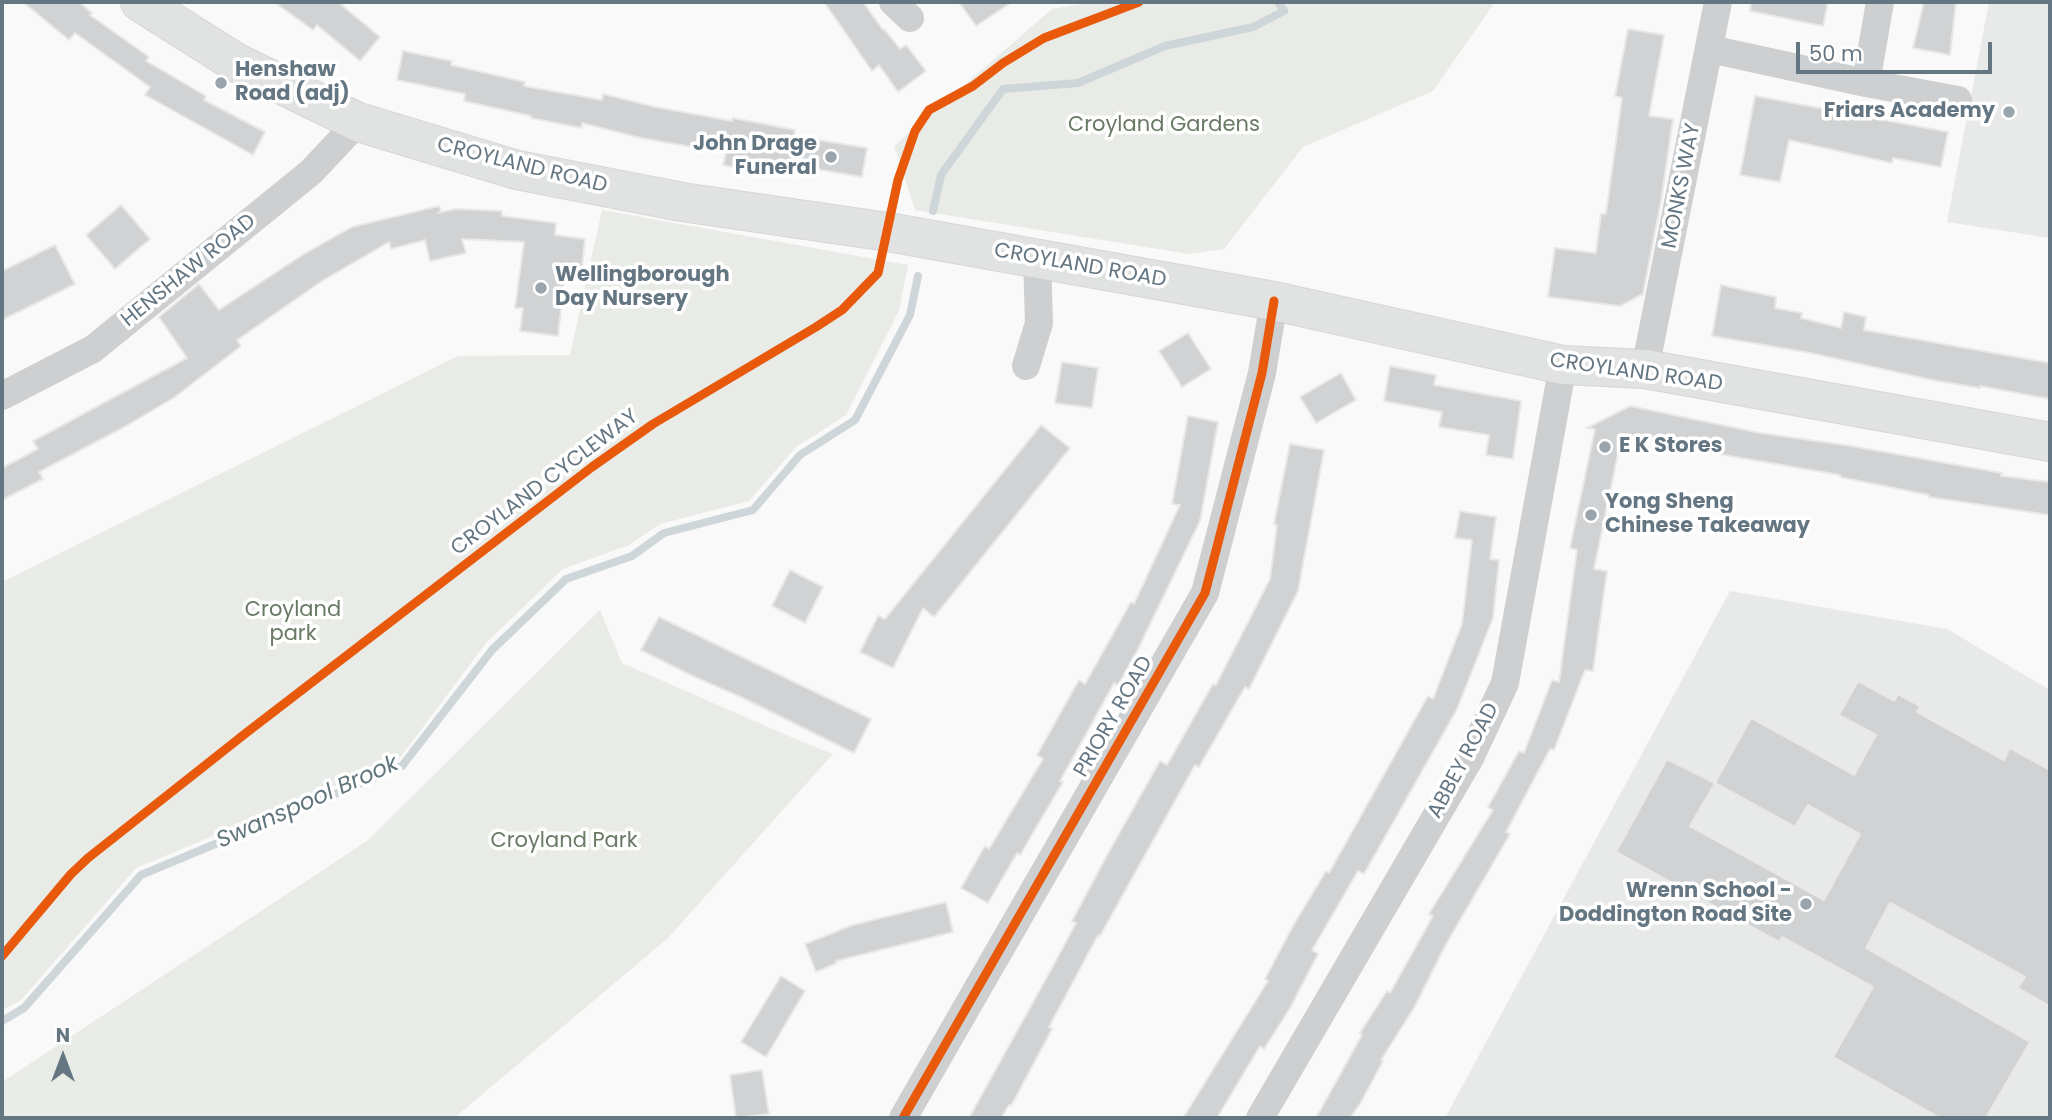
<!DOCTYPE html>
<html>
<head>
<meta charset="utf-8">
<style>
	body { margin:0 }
	#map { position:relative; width:2052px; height:1120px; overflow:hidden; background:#f9f9f9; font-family:Poppins,sans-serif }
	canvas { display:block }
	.frame { position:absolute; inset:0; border:4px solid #657683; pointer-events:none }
	.north { position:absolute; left:28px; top:1022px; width:70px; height:70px; -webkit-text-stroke:5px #fff; paint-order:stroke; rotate:0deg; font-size:19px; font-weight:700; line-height:28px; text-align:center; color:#657683 }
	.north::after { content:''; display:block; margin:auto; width:24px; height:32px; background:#657683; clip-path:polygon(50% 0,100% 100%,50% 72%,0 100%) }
	.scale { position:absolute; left:1796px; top:42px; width:196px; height:32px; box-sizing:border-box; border:4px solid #657683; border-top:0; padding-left:9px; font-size:21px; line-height:24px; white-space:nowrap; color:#657683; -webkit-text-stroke:5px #fff; paint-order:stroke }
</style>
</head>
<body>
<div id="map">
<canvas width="2052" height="1120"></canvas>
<div class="frame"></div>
<div class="north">N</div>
<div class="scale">50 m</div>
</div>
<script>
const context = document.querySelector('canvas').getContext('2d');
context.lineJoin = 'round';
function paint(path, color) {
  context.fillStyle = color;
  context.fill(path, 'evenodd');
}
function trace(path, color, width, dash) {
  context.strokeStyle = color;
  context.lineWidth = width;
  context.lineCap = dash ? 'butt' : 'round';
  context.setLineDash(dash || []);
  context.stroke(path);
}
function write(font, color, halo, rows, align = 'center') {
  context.font = font + ' Poppins,sans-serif';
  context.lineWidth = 7;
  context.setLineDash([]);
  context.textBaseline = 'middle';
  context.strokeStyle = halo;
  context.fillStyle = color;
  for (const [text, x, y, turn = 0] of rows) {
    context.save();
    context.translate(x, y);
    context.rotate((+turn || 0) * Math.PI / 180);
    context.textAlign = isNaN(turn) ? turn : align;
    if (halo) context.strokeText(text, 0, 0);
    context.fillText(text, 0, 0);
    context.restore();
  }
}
const built = new Path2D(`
	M 1989,2 L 2050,2 L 2050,238 L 1947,222 Z
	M 1730,591 L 1947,629 L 2050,690 L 2050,1118 L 1445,1118 Z`);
const green = new Path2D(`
	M 1094,2 L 1495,2 L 1433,91 L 1303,147 L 1224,249 L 1189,254 L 915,210 L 894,146 L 1052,9 Z
	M 602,210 L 908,265 L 899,311 L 846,415 L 796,447 L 749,501 L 660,524 L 629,545 L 563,569 L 486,643 L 399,759 L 136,868 L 21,1000 L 2,1010 L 2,582 L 458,356 L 570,355 Z
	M 600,610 L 622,663 L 793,738 L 833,754 L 667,939 L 454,1118 L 2,1118 L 2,1082 L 367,841 Z`);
const stream = new Path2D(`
	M 933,211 L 941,175 L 1003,89 L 1078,83 L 1165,46 L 1253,27 L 1284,11 L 1278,2
	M 2,1021 L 24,1008 L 141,875 L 402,766 L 492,650 L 566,579 L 632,556 L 664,533 L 753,510 L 800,455 L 855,420 L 910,315 L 918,276`);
const building = new Path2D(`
	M 23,2 L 79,2 L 92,13 L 90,15 L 149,57 L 146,61 L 206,96 L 204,100 L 265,132 L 253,155 L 145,95 L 150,87 L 75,33 L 69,40 Z
	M 274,2 L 338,2 L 380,37 L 360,61 L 317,25 L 313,30 Z
	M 824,2 L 863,2 L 883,30 L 884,29 L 900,49 L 906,45 L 926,71 L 898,92 L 879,65 L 872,71 Z
	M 959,2 L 1012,2 L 976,26 Z
	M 1751,2 L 1828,2 L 1823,26 L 1750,11 Z
	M 1924,2 L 1956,2 L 1950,55 L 1913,48 Z
	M 1628,29 L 1664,35 L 1649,116 L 1673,119 L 1661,201 L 1643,294 L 1620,306 L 1548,297 L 1555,248 L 1596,253 L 1601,214 L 1606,214 L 1622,98 L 1615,96 Z
	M 403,51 L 452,61 L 451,65 L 525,82 L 524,86 L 602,100 L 603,94 L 655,107 L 732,121 L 733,118 L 795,130 L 794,136 L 867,148 L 862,177 L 759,159 L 756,172 L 723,165 L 726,153 L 641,138 L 582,123 L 582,128 L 531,118 L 531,116 L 464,101 L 465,94 L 397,80 Z
	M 1755,96 L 1948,132 L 1941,167 L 1893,158 L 1892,163 L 1789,140 L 1780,182 L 1740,175 Z
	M 121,205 L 150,239 L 115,269 L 86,235 Z
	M 439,206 L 441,211 L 438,213 L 455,209 L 502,211 L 502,216 L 556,223 L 555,235 L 585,239 L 582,268 L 566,266 L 558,336 L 520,331 L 523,308 L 515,308 L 524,242 L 462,239 L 466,253 L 430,261 L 425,240 L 391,249 L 389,242 L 322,281 L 237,340 L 241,346 L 175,397 L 126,426 L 39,472 L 43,479 L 2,500 L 2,468 L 38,449 L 33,441 L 187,358 L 159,317 L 199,284 L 219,310 L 304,254 L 352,227 Z
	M 55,245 L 75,284 L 2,320 L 2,271 Z
	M 1721,285 L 1776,297 L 1775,308 L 1802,313 L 1801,318 L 1841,328 L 1844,312 L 1866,317 L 1864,330 L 2050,363 L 2050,399 L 1980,386 L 1980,388 L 1932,380 L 1811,353 L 1712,336 Z
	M 1188,333 L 1211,369 L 1182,387 L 1159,351 Z
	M 1062,362 L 1098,368 L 1092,408 L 1055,403 Z
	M 1390,366 L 1436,375 L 1434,385 L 1521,401 L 1513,459 L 1486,455 L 1489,435 L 1439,427 L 1442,412 L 1384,401 Z
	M 1341,373 L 1356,400 L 1316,423 L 1300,397 Z
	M 1630,406 L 1760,433 L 1845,445 L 2002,473 L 2001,476 L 2050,482 L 2050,515 L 1929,497 L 1929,495 L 1840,477 L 1840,475 L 1695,450 L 1622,434 L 1594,569 L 1607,571 L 1593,671 L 1585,670 L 1554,750 L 1550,749 L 1506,832 L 1510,834 L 1445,946 L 1414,1008 L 1381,1060 L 1383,1061 L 1360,1104 L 1350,1118 L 1316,1118 L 1362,1035 L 1360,1033 L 1387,991 L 1390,993 L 1433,916 L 1429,914 L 1493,810 L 1488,807 L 1519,751 L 1524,753 L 1552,680 L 1559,682 L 1577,550 L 1570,548 L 1595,429 L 1587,428 Z
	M 1188,416 L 1218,422 L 1200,521 L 1137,651 L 1118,685 L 1114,683 L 1060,781 L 1063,782 L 1020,855 L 1017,853 L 988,903 L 961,888 L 985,846 L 989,849 L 1043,759 L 1037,755 L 1079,680 L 1085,684 L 1131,602 L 1134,604 L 1180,505 L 1172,504 Z
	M 1041,425 L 1070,448 L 934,617 L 923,608 L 893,668 L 860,652 L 878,616 L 885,619 Z
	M 1290,444 L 1324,450 L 1298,591 L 1249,689 L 1245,687 L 1199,767 L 1195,765 L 1100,936 L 1098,935 L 1049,1027 L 1052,1029 L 1011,1106 L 1009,1105 L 1001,1118 L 969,1118 L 1052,968 L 1076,923 L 1072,921 L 1110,850 L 1160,761 L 1167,765 L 1213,684 L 1216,685 L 1270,579 L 1277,525 L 1274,524 Z
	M 1460,511 L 1496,517 L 1490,559 L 1499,560 L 1493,618 L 1457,709 L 1364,874 L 1358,871 L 1312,950 L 1318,954 L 1290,1008 L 1264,1049 L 1260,1046 L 1217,1118 L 1183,1118 L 1268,981 L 1265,979 L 1293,926 L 1326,871 L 1329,873 L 1428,696 L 1433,699 L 1462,624 L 1472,540 L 1455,538 Z
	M 790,570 L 823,587 L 805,623 L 772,606 Z
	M 659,617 L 871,719 L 854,753 L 741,697 L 697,678 L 641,650 Z
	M 1858,681 L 1894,701 L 1898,694 L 1920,706 L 1917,712 L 2004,760 L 2010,748 L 2050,770 L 2050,1006 L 2018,988 L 2025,977 L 1890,903 L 1866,948 L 2030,1042 L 1986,1118 L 1940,1118 L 1833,1057 L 1873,987 L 1782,937 L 1779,942 L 1616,852 L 1667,759 L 1715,783 L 1751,718 L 1854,775 L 1876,735 L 1839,715 ZM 1715,783 L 1795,827 L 1808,805 L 1860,834 L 1824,900 L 1690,826 Z
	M 946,902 L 953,932 L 836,961 L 837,963 L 816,972 L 805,944 L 853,925 Z
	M 781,976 L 805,991 L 766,1057 L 741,1042 Z
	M 762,1070 L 769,1114 L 736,1118 L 730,1075 Z`);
const minor = new Path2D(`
	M 893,2 L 910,18
	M 1710,49 L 1866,83 L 1880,2
	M 1866,83 L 1958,100
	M 1026,366 L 1039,323 L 1037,259
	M 1645,369 L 1718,2
	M 2,396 L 93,349 L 311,172 L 358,122
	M 903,1118 L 1205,593 L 1262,373 L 1274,301
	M 1260,1118 L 1470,758 L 1505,683 L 1563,365`);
const secondary = new Path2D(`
	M 140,2 L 235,62 L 358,122 L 517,170 L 682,202 L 888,232 L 1274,301 L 1563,365 L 1645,369 L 2050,442`);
const cycleway = new Path2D(`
	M 2,956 L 71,874 L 88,858 L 246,733 L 592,467 L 653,424 L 816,327 L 842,310 L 878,273 L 898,180 L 915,131 L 929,110 L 973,86 L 1003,63 L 1044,38 L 1139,2
	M 903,1118 L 1205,593 L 1262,373 L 1274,301`);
const markers = [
	[221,83,7,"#99a4ac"],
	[2009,112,7,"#99a4ac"],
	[831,157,7,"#99a4ac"],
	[541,288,7,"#99a4ac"],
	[1605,447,7,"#99a4ac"],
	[1591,515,7,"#99a4ac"],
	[1806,904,7,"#99a4ac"]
];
const poiNames = [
	["Henshaw",235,71],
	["Road (adj)",235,95],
	["Friars Academy",1995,112,"right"],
	["John Drage",817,145,"right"],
	["Funeral",817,169,"right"],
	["Wellingborough",555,276],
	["Day Nursery",555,300],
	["E K Stores",1619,447],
	["Yong Sheng",1605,503],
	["Chinese Takeaway",1605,527],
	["Wrenn School -",1792,892,"right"],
	["Doddington Road Site",1792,916,"right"]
];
const parkNames = [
	["Croyland Gardens",1164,126],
	["Croyland",293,611],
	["park",293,635],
	["Croyland Park",564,842]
];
const streetNames = [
	["CROYLAND ROAD",522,166,14],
	["MONKS WAY",1682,186,-79],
	["CROYLAND ROAD",1080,266,10],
	["HENSHAW ROAD",189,271,-39],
	["CROYLAND ROAD",1636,373,8],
	["CROYLAND CYCLEWAY",545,483,-37],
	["PRIORY ROAD",1114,717,-60],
	["ABBEY ROAD",1464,761,-62]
];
const waterNames = [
	["Swanspool Brook",308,803,-24]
];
paint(built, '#e8e9e9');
paint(green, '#e8ebe6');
trace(stream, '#ced6d9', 8);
paint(building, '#d0d2d3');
trace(building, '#e8e8e8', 2);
trace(secondary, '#d5d6d7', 40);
trace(minor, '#cecfd0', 28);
trace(secondary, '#e1e2e2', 38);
trace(cycleway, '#e8590c', 9);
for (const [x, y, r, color] of markers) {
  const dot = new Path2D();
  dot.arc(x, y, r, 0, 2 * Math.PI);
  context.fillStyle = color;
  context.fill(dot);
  trace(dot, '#fff', 2.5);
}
write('bold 21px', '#657683', '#fff', poiNames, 'left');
write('21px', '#687a64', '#fff', parkNames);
write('21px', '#657683', '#fff', streetNames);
write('italic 23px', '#60757c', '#fff', waterNames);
</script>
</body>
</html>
